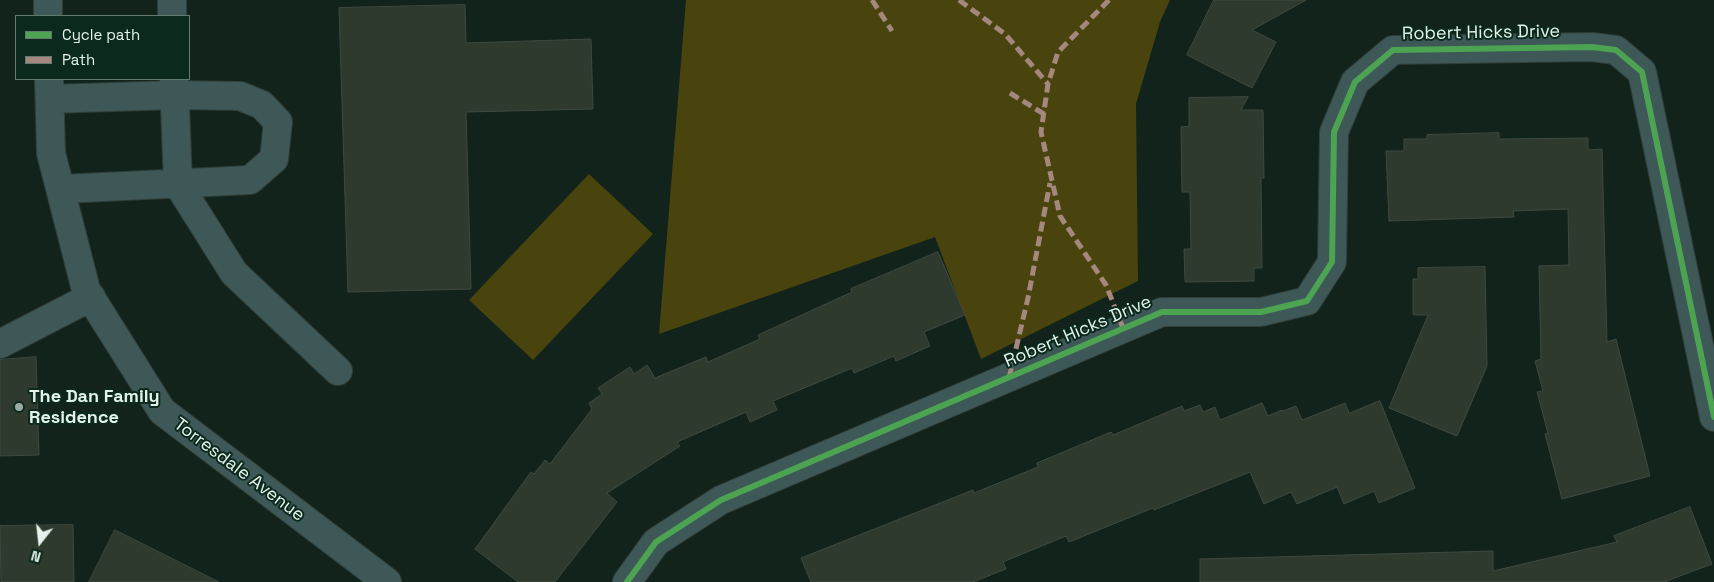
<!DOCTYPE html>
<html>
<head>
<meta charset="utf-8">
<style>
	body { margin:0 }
	#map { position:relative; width:1714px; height:582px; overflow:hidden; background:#12231c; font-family:"Space Grotesk",sans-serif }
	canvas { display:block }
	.legend { position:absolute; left:15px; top:15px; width:175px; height:65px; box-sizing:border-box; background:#0c291d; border:1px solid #627a6f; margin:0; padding:6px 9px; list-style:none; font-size:15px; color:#e3f3eb }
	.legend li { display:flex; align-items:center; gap:10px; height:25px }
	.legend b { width:25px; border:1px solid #627a6f }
	.north { position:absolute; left:15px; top:517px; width:50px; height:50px; -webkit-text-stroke:4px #0c291d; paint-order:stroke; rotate:196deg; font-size:14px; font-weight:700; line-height:20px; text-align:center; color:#e3f3eb }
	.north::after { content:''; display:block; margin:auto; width:18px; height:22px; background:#e3f3eb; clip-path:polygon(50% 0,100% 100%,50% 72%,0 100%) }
</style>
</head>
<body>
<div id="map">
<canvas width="1714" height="582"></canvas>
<ul class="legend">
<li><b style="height:6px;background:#4ca352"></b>Cycle path</li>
<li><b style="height:6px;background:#a5887d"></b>Path</li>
</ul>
<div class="north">N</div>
</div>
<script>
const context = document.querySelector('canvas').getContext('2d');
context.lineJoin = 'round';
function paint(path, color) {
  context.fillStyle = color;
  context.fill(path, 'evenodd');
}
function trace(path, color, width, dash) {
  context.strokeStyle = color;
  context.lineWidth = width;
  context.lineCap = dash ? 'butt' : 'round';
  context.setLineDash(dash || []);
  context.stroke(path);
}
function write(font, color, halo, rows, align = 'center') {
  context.font = font + ' "Space Grotesk",sans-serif';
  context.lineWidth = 4;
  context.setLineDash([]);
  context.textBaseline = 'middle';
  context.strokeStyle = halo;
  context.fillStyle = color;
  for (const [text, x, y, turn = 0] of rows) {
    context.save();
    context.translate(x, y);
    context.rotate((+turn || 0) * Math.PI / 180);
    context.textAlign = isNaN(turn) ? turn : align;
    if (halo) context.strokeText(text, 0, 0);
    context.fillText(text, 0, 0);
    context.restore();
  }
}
const green = new Path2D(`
	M 686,0 L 1170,0 L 1160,22 L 1136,104 L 1138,281 L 981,359 L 935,237 L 659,334 Z
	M 589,174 L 653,234 L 533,360 L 469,300 Z`);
const building = new Path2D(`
	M 1214,0 L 1306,0 L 1252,30 L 1276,42 L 1252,88 L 1187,55 Z
	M 465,5 L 466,43 L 591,39 L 593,109 L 466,112 L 471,289 L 348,292 L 339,8 Z
	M 1248,97 L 1241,110 L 1263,110 L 1264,178 L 1261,178 L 1262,268 L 1254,268 L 1254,281 L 1185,282 L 1184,249 L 1191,249 L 1190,192 L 1182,192 L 1181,127 L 1189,126 L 1189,98 Z
	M 1499,133 L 1499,139 L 1588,138 L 1588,150 L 1602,149 L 1607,342 L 1616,339 L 1650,476 L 1562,499 L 1545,434 L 1548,433 L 1537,392 L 1543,391 L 1535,361 L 1541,359 L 1539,266 L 1569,265 L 1568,209 L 1513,211 L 1514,217 L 1389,221 L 1386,151 L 1404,151 L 1404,139 L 1427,139 L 1427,135 Z
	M 938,252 L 965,315 L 924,332 L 930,346 L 896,361 L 894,356 L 854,373 L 852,368 L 773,401 L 777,410 L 750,422 L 746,412 L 677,442 L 680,446 L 607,493 L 617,502 L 555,582 L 518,582 L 475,549 L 531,472 L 534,474 L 545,460 L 550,464 L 592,409 L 589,403 L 602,394 L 598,388 L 630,367 L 634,374 L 647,365 L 655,378 L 706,357 L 708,362 L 760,339 L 758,335 L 852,292 L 851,289 Z
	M 1485,267 L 1487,366 L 1457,436 L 1389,408 L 1428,315 L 1413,315 L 1413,279 L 1418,279 L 1418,268 Z
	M 36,357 L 39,455 L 0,456 L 0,360 Z
	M 1380,401 L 1415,488 L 1379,503 L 1374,491 L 1344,504 L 1337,487 L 1297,504 L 1291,492 L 1264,504 L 1250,472 L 1154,510 L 1153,508 L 1069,542 L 1066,536 L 1003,562 L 1006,569 L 973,582 L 811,582 L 801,558 L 973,490 L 974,493 L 1038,467 L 1037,463 L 1111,432 L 1113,435 L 1182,406 L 1184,411 L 1200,405 L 1203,412 L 1215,407 L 1220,420 L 1262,403 L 1268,416 L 1282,410 L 1283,411 L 1296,406 L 1302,420 L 1345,403 L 1349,413 Z
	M 1690,507 L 1712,564 L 1664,582 L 1200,582 L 1200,559 L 1493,551 L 1493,571 L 1617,542 L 1614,536 Z
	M 73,525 L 74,582 L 1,582 L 0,526 Z
	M 115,530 L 219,582 L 89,582 Z`);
const minor = new Path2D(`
	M 48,0 L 48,16
	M 172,0 L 172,16
	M 49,79 L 51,153 L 86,290 L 162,411 L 387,582
	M 174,79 L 178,184 L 234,273 L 338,371
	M 50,99 L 175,95 L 240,96 L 262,105 L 278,122 L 274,159 L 250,180 L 61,189
	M 0,344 L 91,297
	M 627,582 L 656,542 L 721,500 L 1162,312 L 1261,312 L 1307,301 L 1332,262 L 1334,132 L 1355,82 L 1393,50 L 1592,47 L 1616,50 L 1642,72 L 1714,417`);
const quiet = new Path2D(`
	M 872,0 L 892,31
	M 959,0 L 1005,34 L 1048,84
	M 1109,0 L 1058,52 L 1048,84 L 1041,132 L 1060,216 L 1106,285 L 1123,328
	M 1010,93 L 1044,114
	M 1009,378 L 1028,298 L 1050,183`);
const cycleway = new Path2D(`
	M 627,582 L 656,542 L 721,500 L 1162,312 L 1261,312 L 1307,301 L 1332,262 L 1334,132 L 1355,82 L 1393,50 L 1592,47 L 1616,50 L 1642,72 L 1714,417`);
const markers = [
	[19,407,5,"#9aaaa3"]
];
const streetNames = [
	["Robert Hicks Drive",1481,33,-1],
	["Robert Hicks Drive",1078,332,-23],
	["Torresdale Avenue",239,470,37]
];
const poiNames = [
	["The Dan Family",29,397],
	["Residence",29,418]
];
paint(green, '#49430e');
paint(building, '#2e3a2d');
trace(building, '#3f4941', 1);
trace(minor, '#313e38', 30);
trace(minor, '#3d5857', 28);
trace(quiet, '#a5887d', 5, [10, 5]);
trace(cycleway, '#4ca352', 6);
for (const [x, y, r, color] of markers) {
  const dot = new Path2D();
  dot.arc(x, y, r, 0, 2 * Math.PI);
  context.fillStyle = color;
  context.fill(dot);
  trace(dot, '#0c291d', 2);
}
write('18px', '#e3f3eb', '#0c291d', streetNames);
write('bold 18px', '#e3f3eb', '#0c291d', poiNames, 'left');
</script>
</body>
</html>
